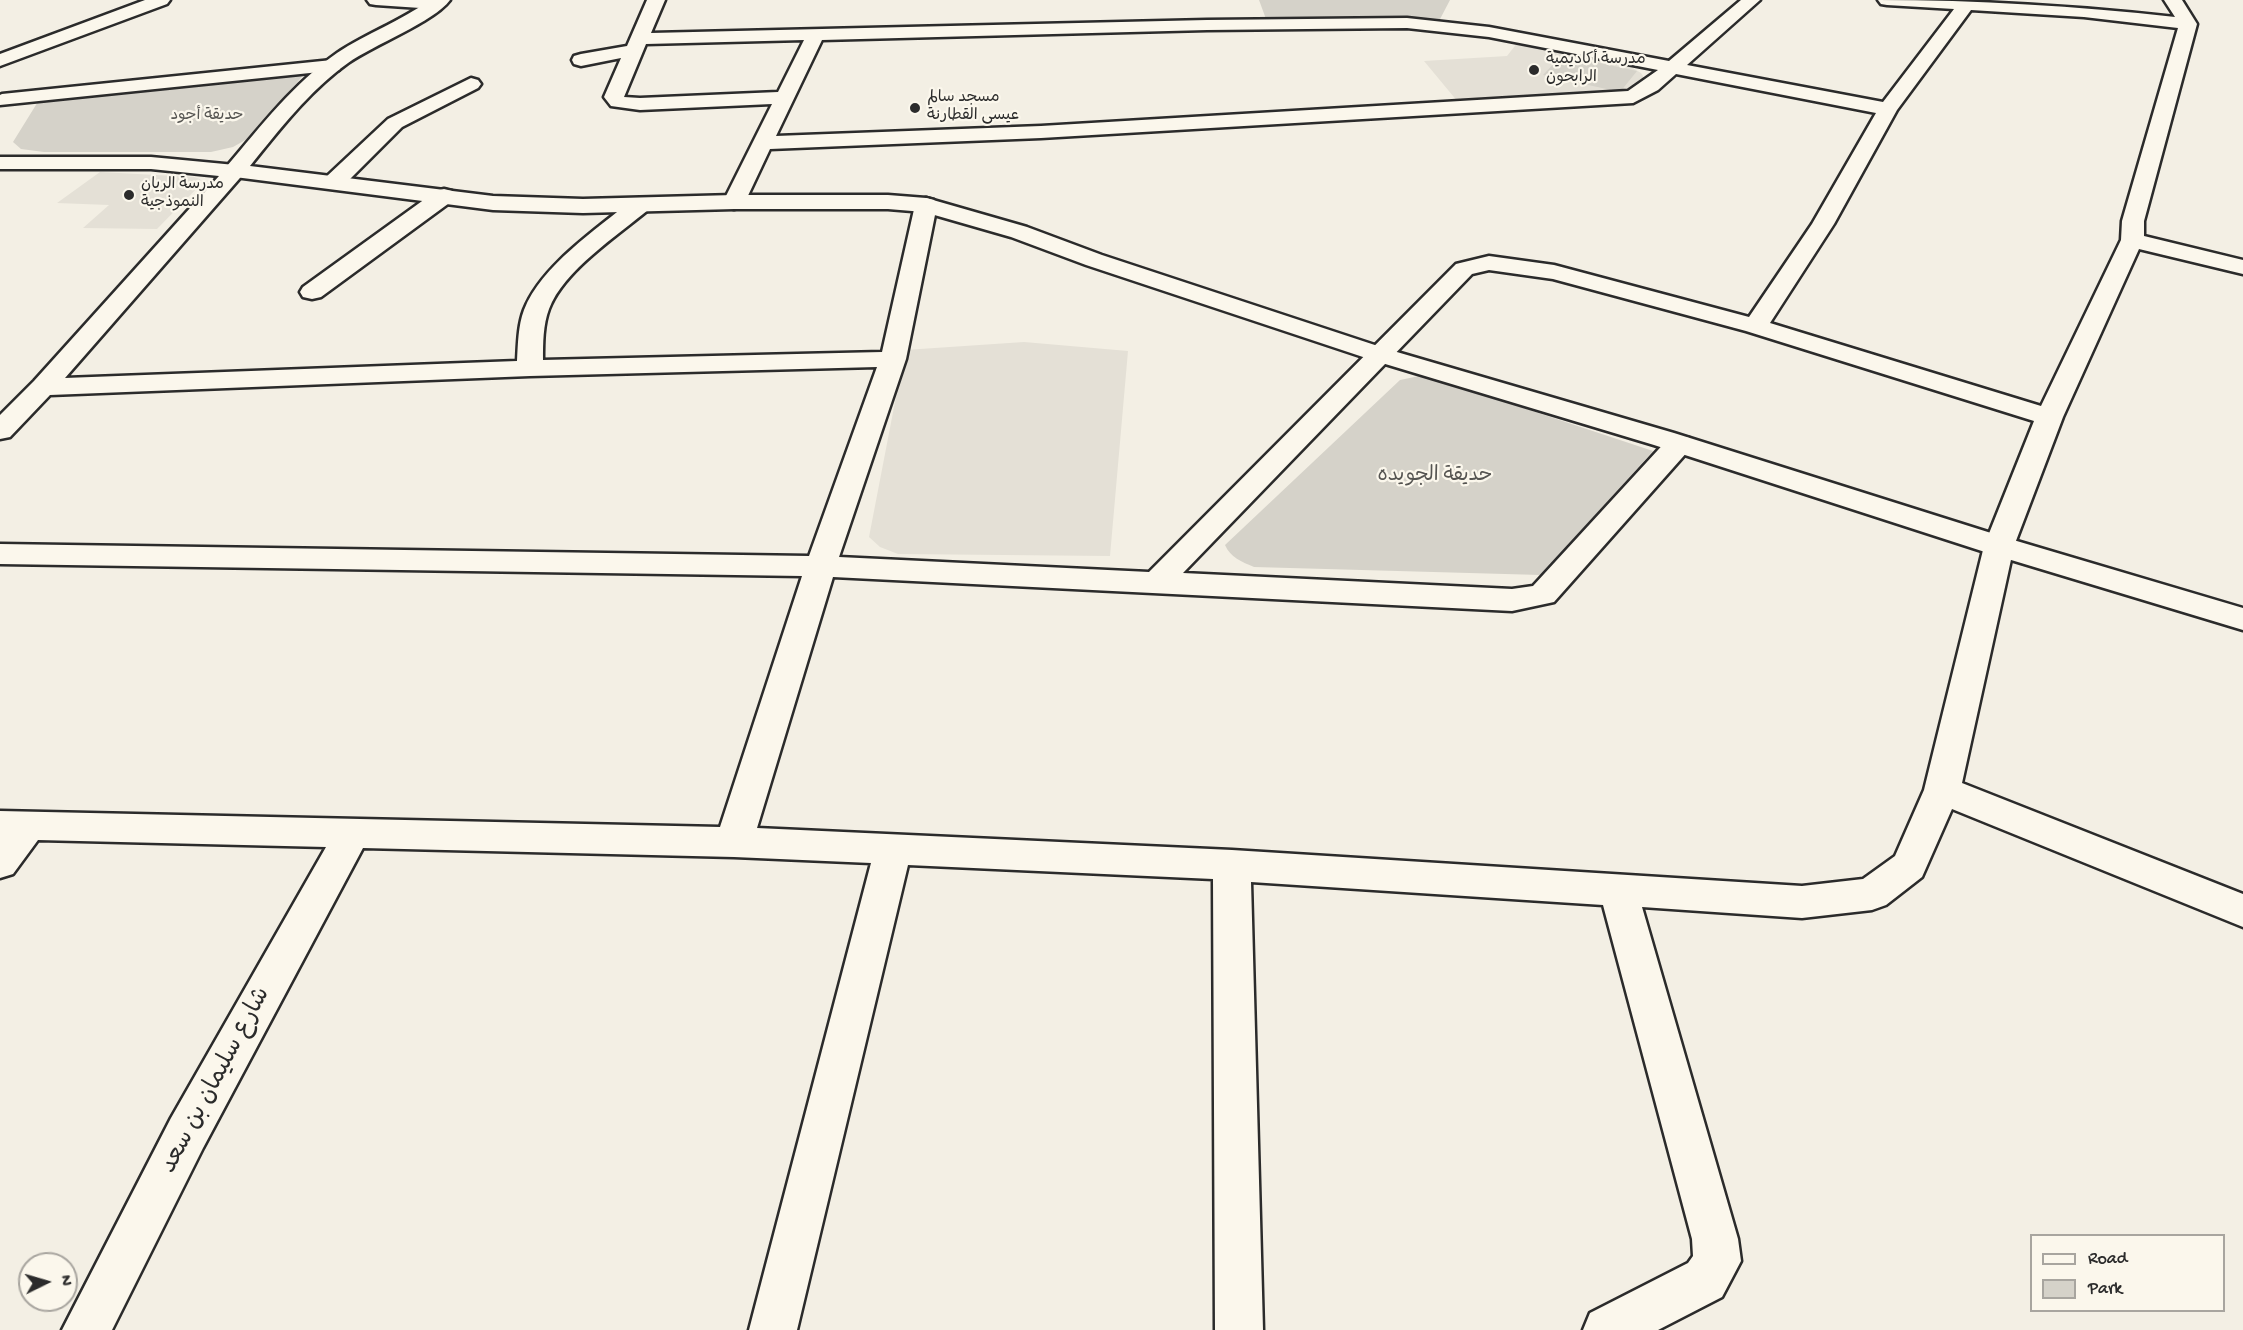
<!DOCTYPE html>
<html>
<head>
<meta charset="utf-8">
<style>
	body { margin:0 }
	#map { position:relative; width:2243px; height:1330px; overflow:hidden; background:#f3efe4; font-family:"Gochi Hand",sans-serif }
	canvas { display:block }
	.legend { position:absolute; left:2030px; top:1234px; width:195px; height:78px; box-sizing:border-box; background:#fbf7ec; border:2px solid #a8a59f; margin:0; padding:8px 10px; list-style:none; font-size:18px; color:#2b2b2b }
	.legend li { display:flex; align-items:center; gap:12px; height:30px }
	.legend b { width:30px; border:2px solid #a8a59f }
	.north { position:absolute; left:18px; top:1252px; width:60px; height:60px; box-sizing:border-box; background:#fbf7ec; border:2px solid #a8a59f; border-radius:50%; rotate:85deg; font-size:16px; font-weight:700; line-height:24px; text-align:center; color:#2b2b2b }
	.north::after { content:''; display:block; margin:auto; width:21px; height:27px; background:#2b2b2b; clip-path:polygon(50% 0,100% 100%,50% 72%,0 100%) }
</style>
</head>
<body>
<div id="map">
<canvas width="2243" height="1330"></canvas>
<ul class="legend">
<li><b style="height:8px;background:#fbf7ec"></b>Road</li>
<li><b style="height:16px;background:#d5d2c9"></b>Park</li>
</ul>
<div class="north">N</div>
</div>
<script>
const context = document.querySelector('canvas').getContext('2d');
context.lineJoin = 'round';
function paint(path, color) {
  context.fillStyle = color;
  context.fill(path, 'evenodd');
}
function trace(path, color, width, dash) {
  context.strokeStyle = color;
  context.lineWidth = width;
  context.lineCap = dash ? 'butt' : 'round';
  context.setLineDash(dash || []);
  context.stroke(path);
}
function write(font, color, halo, rows, align = 'center') {
  context.font = font + ' "Gochi Hand","Playpen Sans Arabic",sans-serif';
  context.lineWidth = 4.5;
  context.setLineDash([]);
  context.textBaseline = 'middle';
  context.strokeStyle = halo;
  context.fillStyle = color;
  for (const [text, x, y, turn = 0] of rows) {
    context.save();
    context.translate(x, y);
    context.rotate((+turn || 0) * Math.PI / 180);
    context.textAlign = isNaN(turn) ? turn : align;
    if (halo) context.strokeText(text, 0, 0);
    context.fillText(text, 0, 0);
    context.restore();
  }
}
const built = new Path2D(`
	M 1518,42 L 1626,64 L 1641,73 L 1647,82 L 1638,91 L 1458,102 L 1424,61 L 1507,56 Z
	M 100,172 L 194,177 L 200,179 L 202,183 L 157,229 L 83,228 L 109,205 L 57,203 Z
	M 1024,342 L 1128,351 L 1110,556 L 898,554 L 880,547 L 869,537 L 905,350 Z`);
const green = new Path2D(`
	M 1259,0 L 1450,0 L 1439,21 L 1364,17 L 1266,19 Z
	M 1562,55 L 1637,71 L 1620,92 L 1543,75 Z
	M 306,72 L 249,138 L 233,147 L 211,152 L 44,152 L 21,149 L 13,142 L 39,100 Z
	M 1424,375 L 1653,451 L 1541,575 L 1254,567 C 1242,562 1230,557 1225,545 L 1400,380 Z`);
const street = new Path2D(`
	M 145,0 L 170,0 L 167,4 L 0,66 L 0,54 Z
	M 367,0 L 440,0 L 444,4 L 441,8 L 435,9 L 376,5 L 370,4 Z
	M 647,0 L 665,0 L 651,33 L 1207,20 L 1407,18 L 1489,27 L 1669,61 L 1741,0 L 1760,0 L 1687,65 L 1883,102 L 1954,9 L 1887,5 L 1881,4 L 1878,0 C 1978,0 2076,6 2175,17 L 2164,0 L 2182,0 L 2197,24 L 2144,221 L 2144,236 L 2243,260 L 2243,274 L 2139,249 L 2063,417 L 2014,546 L 1962,783 L 2243,894 L 2243,927 L 1952,809 L 1922,877 L 1886,905 L 1872,910 L 1802,918 L 1642,907 L 1738,1239 L 1741,1261 L 1722,1297 L 1658,1330 L 1583,1330 L 1590,1313 L 1688,1263 L 1693,1256 L 1692,1239 L 1603,905 L 1251,882 L 1263,1330 L 1215,1330 L 1213,879 L 908,865 L 797,1330 L 749,1330 L 871,863 L 734,857 L 363,848 L 203,1148 L 112,1330 L 62,1330 L 171,1118 L 326,847 L 38,840 L 13,874 L 0,878 L 0,811 L 720,827 L 802,576 L 0,564 L 0,544 L 809,556 L 877,367 L 530,376 L 50,395 L 10,437 L 0,439 L 0,415 L 34,381 L 219,176 L 151,169 L 0,169 L 0,157 L 151,157 L 235,165 L 243,166 L 246,171 L 65,378 L 517,361 C 518,344 518,326 524,310 C 541,266 597,229 632,200 L 640,198 L 648,200 L 651,205 L 648,210 C 618,235 563,271 549,309 C 543,325 543,343 543,360 L 882,352 L 915,205 L 918,200 L 926,198 L 934,200 L 937,205 L 906,359 L 839,557 L 1149,572 L 1456,264 L 1489,256 L 1554,265 L 1749,317 L 1812,224 L 1876,113 L 1676,74 L 1658,90 L 1633,103 L 1041,138 L 770,149 L 745,202 L 742,207 L 734,209 L 726,207 L 723,202 L 772,104 L 640,110 L 611,106 L 604,97 L 621,58 L 581,66 L 574,64 L 572,60 L 574,56 L 581,54 L 627,46 ZM 1971,10 L 2084,17 L 2178,28 L 2122,221 L 2121,240 L 2041,406 L 1770,323 L 1834,224 L 1897,110 ZM 1407,28 L 1489,37 L 1658,70 L 1628,91 L 1041,126 L 776,136 L 822,40 L 1207,30 ZM 804,40 L 778,92 L 640,98 L 624,97 L 646,44 ZM 1489,270 L 1553,279 L 1746,331 L 2034,421 L 1984,546 L 1924,790 L 1895,856 L 1863,879 L 1802,886 L 1232,850 L 757,828 L 833,577 L 1512,611 L 1554,602 L 1689,450 L 1693,444 L 1689,438 L 1679,436 L 1669,438 L 1533,586 L 1512,589 L 1183,573 L 1472,274 Z
	M 332,60 L 339,62 L 341,66 L 339,70 L 0,105 L 0,95 L 2,94 Z
	M 471,78 L 478,80 L 481,84 L 478,88 L 402,127 L 342,187 L 334,188 L 326,187 L 323,182 L 326,177 L 388,119 Z
	M 444,189 L 452,191 L 455,196 L 452,201 L 321,297 L 312,299 L 303,297 L 300,292 L 303,287 L 436,191 Z`);
const secondary = new Path2D(`
	M 430,0 L 450,0 C 434,22 373,45 348,63 C 309,91 280,129 250,166 L 493,196 L 583,199 L 734,195 L 888,195 L 926,198 L 1027,227 L 1102,255 L 1390,350 L 1674,433 L 2010,539 L 2243,608 L 2243,630 L 1988,553 L 1654,445 L 1372,360 L 1086,265 L 1011,237 L 924,212 L 888,209 L 734,209 L 583,213 L 493,210 L 227,176 L 224,171 L 227,166 C 261,126 294,83 337,53 C 367,33 401,21 430,0 Z`);
const markers = [
	[1534,70,6,"#2b2b2b"],
	[915,108,6,"#2b2b2b"],
	[129,195,6,"#2b2b2b"]
];
const farPoinames = [
	["مدرسة أكاديمية",1546,61],
	["الرابحون",1546,79],
	["مسجد سالم",927,99],
	["عيسى القطارنة",927,117],
	["مدرسة الريان",141,186],
	["النموذجية",141,204]
];
const farParknames = [
	["حديقة أجود",207,117]
];
const parkNames = [
	["حديقة الجويده",1435,477]
];
const nearStreetnames = [
	["شارع سليمان بن سعد",217,1081,-62]
];
paint(built, '#e4e0d6');
paint(green, '#d5d2c9');
trace(street, '#2b2b2b', 5);
trace(secondary, '#2b2b2b', 5);
paint(street, '#fbf7ec');
paint(secondary, '#fbf7ec');
for (const [x, y, r, color] of markers) {
  const dot = new Path2D();
  dot.arc(x, y, r, 0, 2 * Math.PI);
  context.fillStyle = color;
  context.fill(dot);
  trace(dot, '#fbf7ec', 2);
}
write('16px', '#2b2b2b', '#fbf7ec', farPoinames, 'left');
write('16px', '#565552', '#fbf7ec', farParknames);
write('20px', '#565552', '#fbf7ec', parkNames);
write('24px', '#2b2b2b', '#fbf7ec', nearStreetnames);
</script>
</body>
</html>
